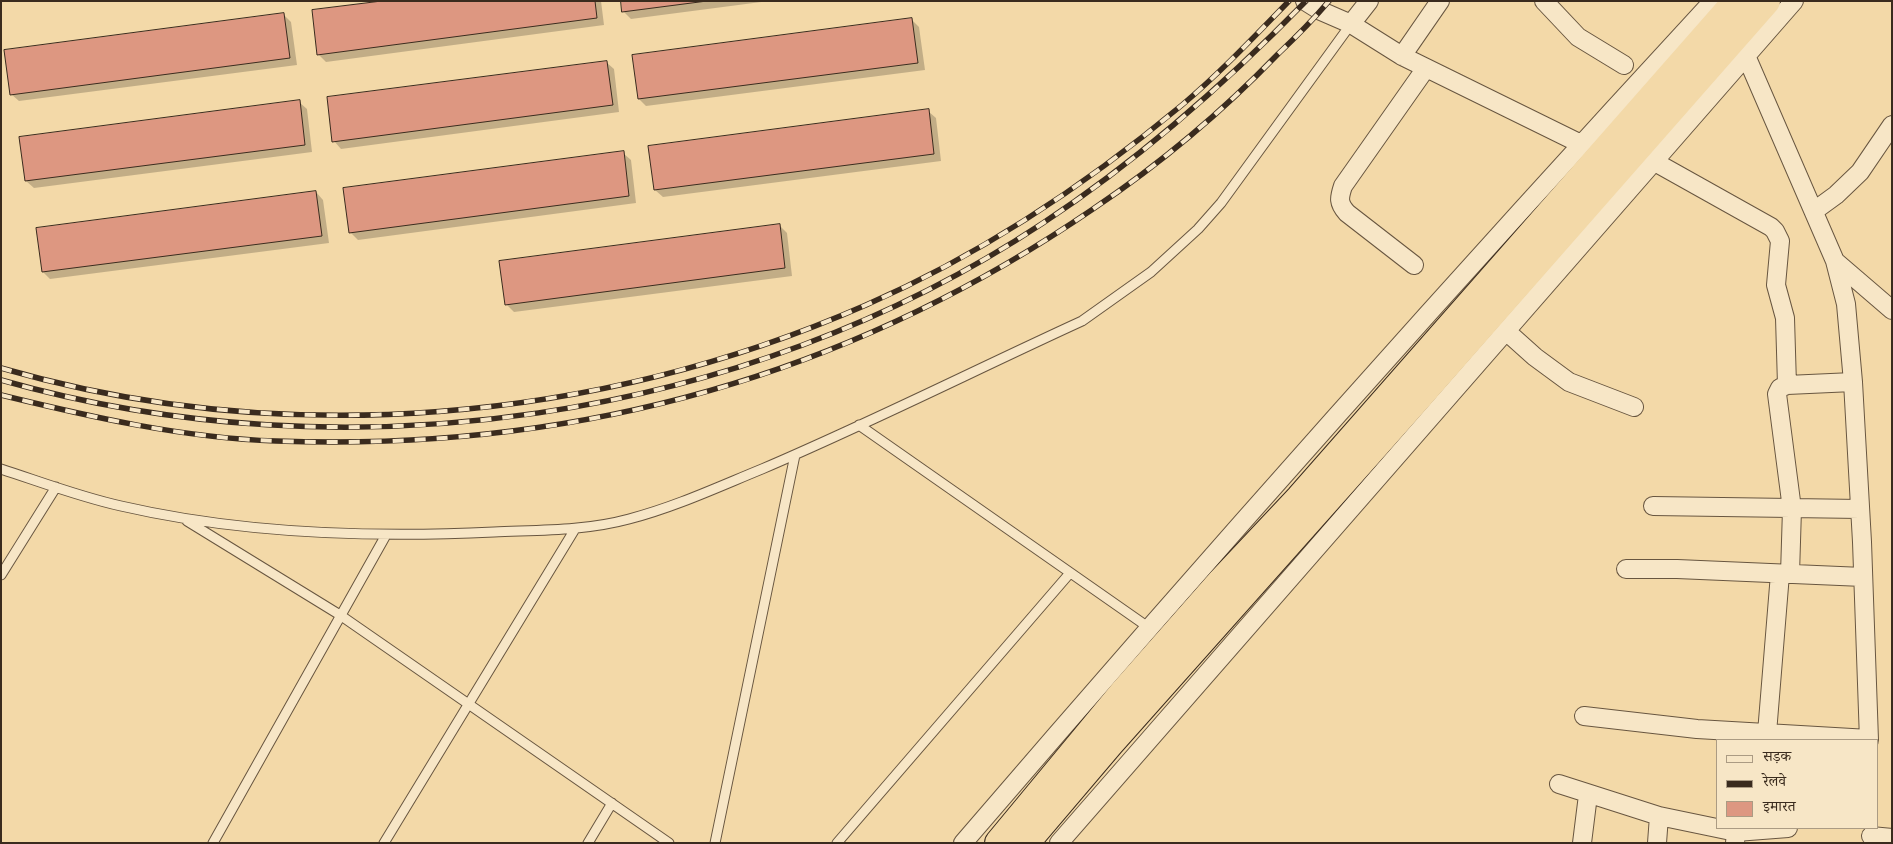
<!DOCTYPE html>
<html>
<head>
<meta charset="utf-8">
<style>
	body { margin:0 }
	#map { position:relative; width:1893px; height:844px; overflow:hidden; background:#f3d9a8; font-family:"IM FELL English","Noto Serif Devanagari",serif }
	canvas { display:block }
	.frame { position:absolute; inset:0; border:2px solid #3a2b1e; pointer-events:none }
	.legend { position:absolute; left:1716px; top:739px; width:162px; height:90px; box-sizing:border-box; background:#f7e6c6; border:1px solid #ab9b83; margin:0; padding:6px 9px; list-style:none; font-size:15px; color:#3a2b1e }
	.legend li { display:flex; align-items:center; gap:10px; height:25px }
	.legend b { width:25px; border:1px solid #ab9b83 }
</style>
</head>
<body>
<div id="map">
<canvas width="1893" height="844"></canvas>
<div class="frame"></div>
<ul class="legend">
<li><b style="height:6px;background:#f7e6c6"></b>सड़क</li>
<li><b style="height:6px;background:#3a2b1e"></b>रेलवे</li>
<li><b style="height:14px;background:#dd9781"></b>इमारत</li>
</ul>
</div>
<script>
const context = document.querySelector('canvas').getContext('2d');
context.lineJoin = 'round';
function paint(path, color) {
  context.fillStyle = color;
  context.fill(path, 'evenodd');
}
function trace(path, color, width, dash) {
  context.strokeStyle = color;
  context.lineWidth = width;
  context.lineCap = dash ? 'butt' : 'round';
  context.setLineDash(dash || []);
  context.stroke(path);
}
const shadow = new Path2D(`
	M 391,1 L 601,1 L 604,25 L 326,62 L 318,54 Z
	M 622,1 L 769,1 L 631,19 L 624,12 Z
	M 284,15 L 291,22 L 297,65 L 19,101 L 11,94 Z
	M 912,20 L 919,27 L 925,70 L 646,106 L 639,99 Z
	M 606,62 L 614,69 L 619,112 L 341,149 L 334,141 Z
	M 299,102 L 307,109 L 312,152 L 34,188 L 26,181 Z
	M 928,111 L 936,118 L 941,161 L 663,197 L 655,190 Z
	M 623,153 L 631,160 L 636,203 L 358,240 L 350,232 Z
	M 316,192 L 323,200 L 329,243 L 50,279 L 43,272 Z
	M 779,225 L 787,233 L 792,276 L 514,312 L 506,304 Z`);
const building = new Path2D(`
	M 382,1 L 595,1 L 597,18 L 317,55 L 312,10 Z
	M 621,1 L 707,1 L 622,12 Z
	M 284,13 L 290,58 L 10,95 L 4,50 Z
	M 912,18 L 918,63 L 638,99 L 632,55 Z
	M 607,61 L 613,105 L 332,142 L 327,97 Z
	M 300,100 L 305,145 L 25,181 L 19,137 Z
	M 929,109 L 934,154 L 654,190 L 648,146 Z
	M 624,151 L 629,196 L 349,233 L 343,188 Z
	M 316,191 L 322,236 L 42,272 L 36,228 Z
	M 780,224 L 785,268 L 505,305 L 499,261 Z`);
const lane = new Path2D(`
	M 859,425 L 1148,627
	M 1,469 C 41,482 80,497 121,506 C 242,534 370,538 494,532 C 539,530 585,531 629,519 C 675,507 718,487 762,469 C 870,423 975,370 1082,321 L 1151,272 L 1198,229 L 1221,203 L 1351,24
	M 187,521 L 340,615 L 669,843
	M 1,575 L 56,487
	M 213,843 L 386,535
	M 384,843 L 575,529
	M 588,843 L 612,803
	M 715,843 L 795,455
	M 837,843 L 1070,573`);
const street = new Path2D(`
	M 1305,1 L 1321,11 L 1351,24 L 1402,56 L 1581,144
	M 1544,1 L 1578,37 L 1624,65
	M 1351,24 L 1369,1
	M 1744,51 L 1835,261 L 1846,304 L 1853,382 L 1862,542 L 1869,740
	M 1402,56 L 1440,1
	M 1653,161 L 1771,227 L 1775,231 L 1780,241 L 1776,285 L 1785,318 L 1787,385
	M 1814,211 L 1836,195 L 1860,172 L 1892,125
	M 1835,261 L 1892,310
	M 1414,265 L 1347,213 C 1338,203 1339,198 1343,186 L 1426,68
	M 1506,331 L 1535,357 L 1569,382 L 1634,407
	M 1653,506 L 1860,509
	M 1626,569 L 1677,569 L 1863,577
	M 1790,574 L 1792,509 L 1777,394 L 1780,388 L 1787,385 L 1853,382
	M 1584,716 L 1697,729 L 1869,739
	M 1767,733 L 1780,574
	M 1559,784 L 1659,816 L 1736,832 L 1735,843
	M 1736,832 L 1788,828
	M 1871,836 L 1892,838
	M 963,843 C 1208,558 1458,277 1713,1
	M 1059,843 L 1794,1
	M 1582,843 L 1588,795
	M 1657,843 L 1659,816`);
const highway = new Path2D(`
	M 999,843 L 1124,692 L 1221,582 L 1300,498 L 1737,1
	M 1025,843 L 1110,743 L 1420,395 L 1766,1`);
const rail = new Path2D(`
	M 1,368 C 284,450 597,423 866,305 C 980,255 1087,184 1182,105 C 1220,73 1254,37 1289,1
	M 1,380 C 345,478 743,422 1043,223 C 1140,159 1224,85 1306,1
	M 1,395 C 91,417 183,438 276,441 C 574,452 846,378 1093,209 C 1160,164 1222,112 1278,54 C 1296,37 1313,20 1329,1`);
paint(shadow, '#0003');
paint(building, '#dd9781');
trace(building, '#3a2b1e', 1);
trace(lane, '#685640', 11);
trace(street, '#685640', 20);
trace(highway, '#3a2b1e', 30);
trace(lane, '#f7e6c6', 9);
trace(street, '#f7e6c6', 18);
trace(highway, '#f3d9a8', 28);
trace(rail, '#3a2b1e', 5.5);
trace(rail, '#f7e6c6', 4, [11]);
</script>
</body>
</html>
